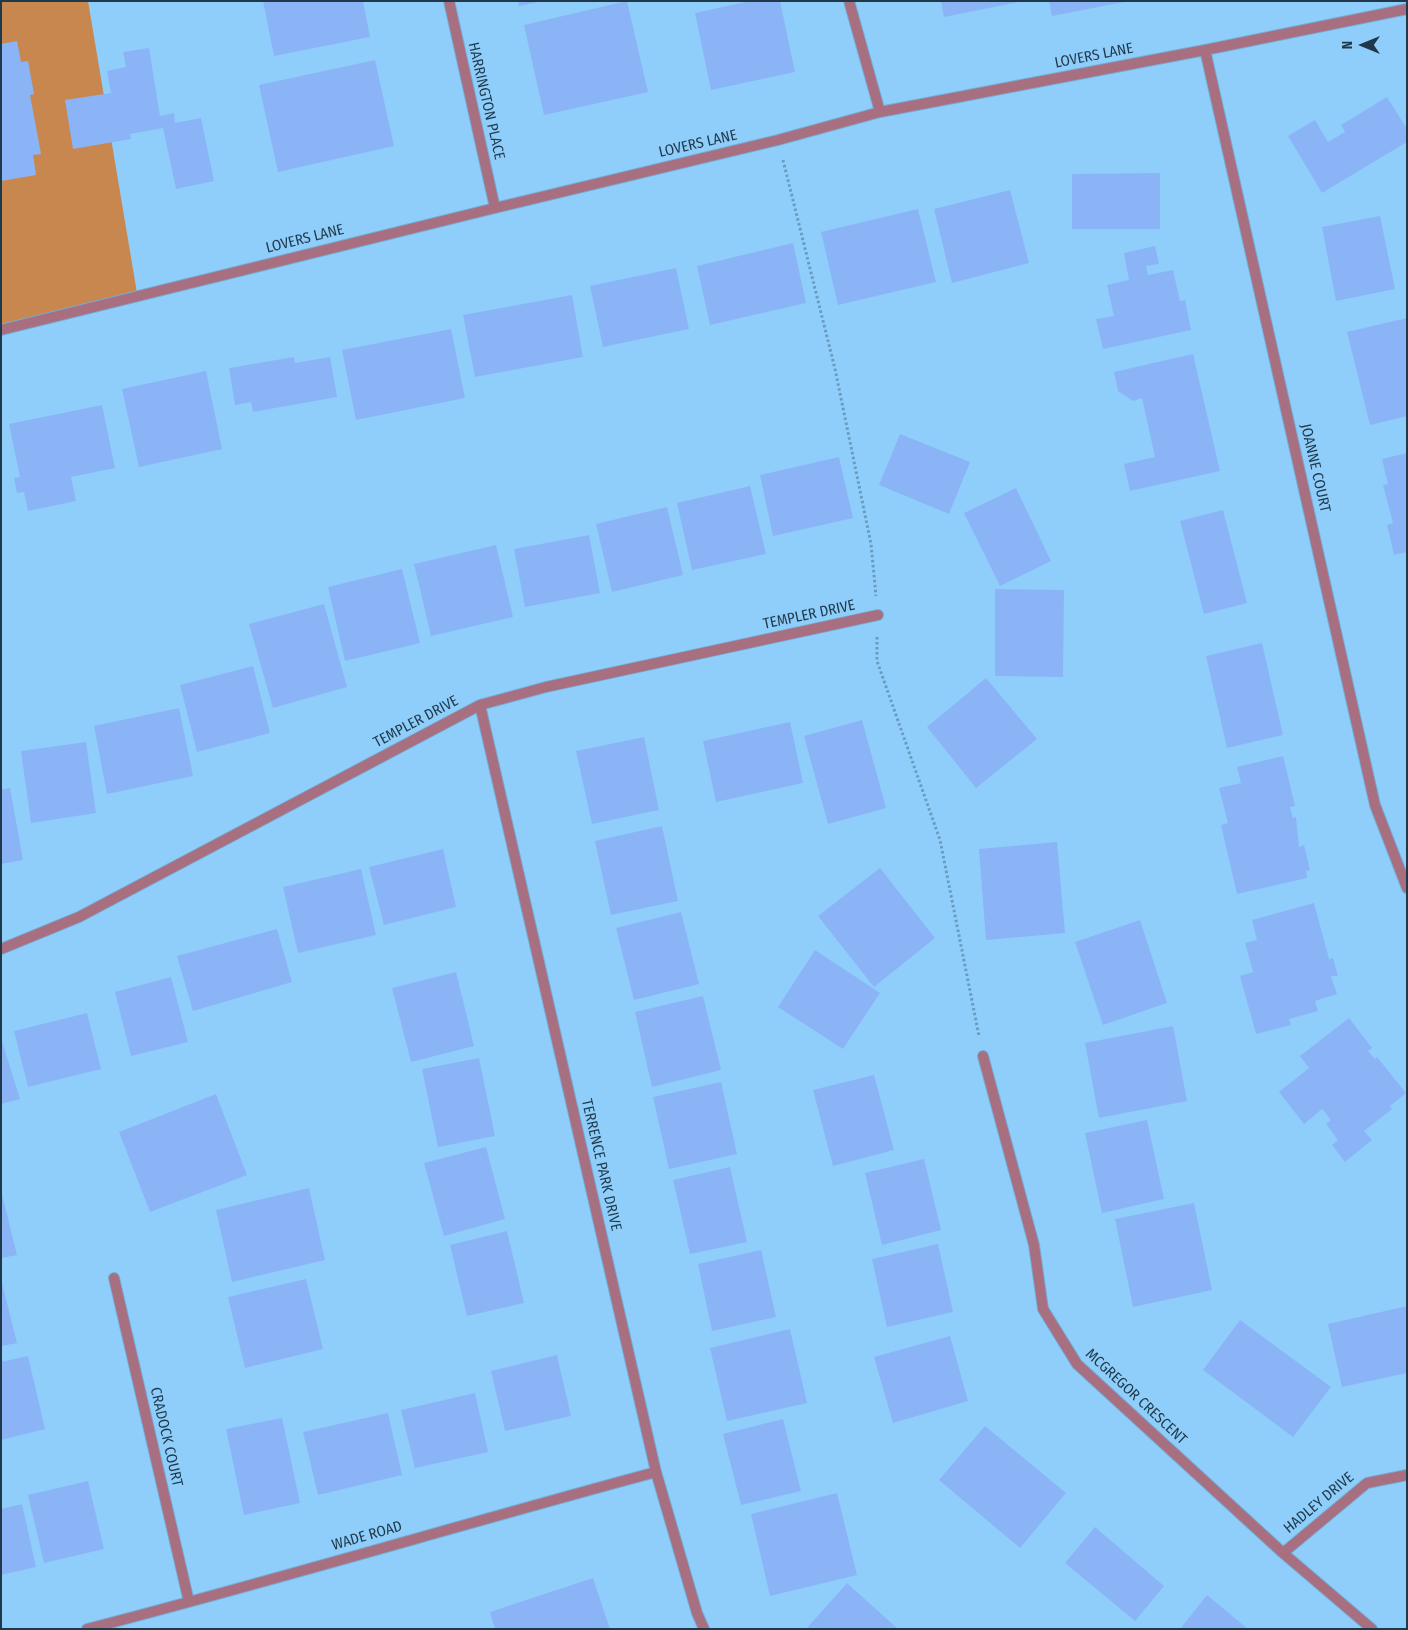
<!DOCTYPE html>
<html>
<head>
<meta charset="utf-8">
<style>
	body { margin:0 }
	#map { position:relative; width:1408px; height:1630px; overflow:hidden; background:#8fcefb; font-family:"Fira Sans Condensed",sans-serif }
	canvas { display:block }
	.frame { position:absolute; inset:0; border:2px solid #1f394a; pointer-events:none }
	.north { position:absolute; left:1338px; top:20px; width:50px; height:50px; -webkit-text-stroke:4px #8fcefb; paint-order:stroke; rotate:270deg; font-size:14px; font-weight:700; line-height:20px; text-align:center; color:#1f394a }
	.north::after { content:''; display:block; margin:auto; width:18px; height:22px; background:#1f394a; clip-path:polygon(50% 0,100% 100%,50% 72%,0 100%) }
</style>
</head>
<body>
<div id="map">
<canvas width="1408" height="1630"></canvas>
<div class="frame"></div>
<div class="north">N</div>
</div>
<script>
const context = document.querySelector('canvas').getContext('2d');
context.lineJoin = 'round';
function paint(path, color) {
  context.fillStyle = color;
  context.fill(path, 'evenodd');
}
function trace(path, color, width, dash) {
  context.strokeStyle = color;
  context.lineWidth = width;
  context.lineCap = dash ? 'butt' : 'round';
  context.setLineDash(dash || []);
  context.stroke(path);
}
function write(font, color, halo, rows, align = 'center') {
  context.font = font + ' "Fira Sans Condensed",sans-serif';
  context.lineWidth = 4.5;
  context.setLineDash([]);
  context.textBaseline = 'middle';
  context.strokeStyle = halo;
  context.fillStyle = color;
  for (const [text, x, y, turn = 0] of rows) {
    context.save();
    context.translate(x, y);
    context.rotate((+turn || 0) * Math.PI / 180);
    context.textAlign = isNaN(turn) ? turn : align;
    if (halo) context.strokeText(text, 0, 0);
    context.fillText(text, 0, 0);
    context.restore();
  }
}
const forest = new Path2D(`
	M 1,1 L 88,1 L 138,299 L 1,327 Z`);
const building = new Path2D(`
	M 263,1 L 363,1 L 370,37 L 274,56 Z
	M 518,1 L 538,1 L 538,2 L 519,6 Z
	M 627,1 L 648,92 L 544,115 L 524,25 Z
	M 750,1 L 780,1 L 795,72 L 711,90 L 695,13 Z
	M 941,1 L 1019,1 L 1019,2 L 944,17 Z
	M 1049,1 L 1124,1 L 1124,2 L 1052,16 Z
	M 17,41 L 21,62 L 28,61 L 34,94 L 30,95 L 41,154 L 33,155 L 36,175 L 1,181 L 1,44 Z
	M 149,48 L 160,116 L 174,113 L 175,123 L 201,118 L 214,181 L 176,189 L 163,128 L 130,134 L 131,139 L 73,149 L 65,100 L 111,93 L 107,71 L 126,67 L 123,52 Z
	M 375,60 L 394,146 L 278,172 L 259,85 Z
	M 1387,97 L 1407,129 L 1407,142 L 1322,193 L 1288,136 L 1315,120 L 1328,142 L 1345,132 L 1341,125 Z
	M 1160,173 L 1160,229 L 1072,229 L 1072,174 Z
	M 1010,190 L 1029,263 L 952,283 L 934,209 Z
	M 918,209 L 936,282 L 838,305 L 821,232 Z
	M 1380,216 L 1395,289 L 1336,301 L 1322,227 Z
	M 793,243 L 806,303 L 710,325 L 697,266 Z
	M 1155,246 L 1159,264 L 1146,266 L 1148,275 L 1173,270 L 1180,301 L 1185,300 L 1191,330 L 1103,349 L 1096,319 L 1114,316 L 1107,285 L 1129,280 L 1124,253 Z
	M 676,268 L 689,329 L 603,347 L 590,286 Z
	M 572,295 L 583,357 L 475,377 L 463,315 Z
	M 1407,318 L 1407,416 L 1370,425 L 1347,332 Z
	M 451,329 L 465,398 L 356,420 L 342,350 Z
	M 1193,354 L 1220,471 L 1130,491 L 1124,464 L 1155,457 L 1142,398 L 1133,401 L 1118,391 L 1114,372 Z
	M 294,357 L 295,363 L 330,357 L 337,397 L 253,412 L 251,402 L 235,405 L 229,368 Z
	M 206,371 L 222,449 L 139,467 L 122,389 Z
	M 102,405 L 115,468 L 71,477 L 76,501 L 28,511 L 24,492 L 17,493 L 14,478 L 20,477 L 9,424 Z
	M 900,434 L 970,462 L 949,514 L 879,485 Z
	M 1407,453 L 1407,552 L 1394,555 L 1387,525 L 1393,523 L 1383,485 L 1388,484 L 1382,459 Z
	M 839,457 L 853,518 L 773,536 L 760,475 Z
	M 750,486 L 766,554 L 692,570 L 677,503 Z
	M 1016,488 L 1051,561 L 1000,586 L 964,513 Z
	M 667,507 L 683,575 L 612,592 L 596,524 Z
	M 1223,510 L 1247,603 L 1204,614 L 1180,521 Z
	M 589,535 L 600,593 L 525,607 L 514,549 Z
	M 496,545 L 513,617 L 431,636 L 414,564 Z
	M 402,569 L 420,643 L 345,661 L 328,587 Z
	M 995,589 L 1064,590 L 1063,677 L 995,676 Z
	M 324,604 L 347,687 L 273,708 L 249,624 Z
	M 1262,643 L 1283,735 L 1227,748 L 1206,656 Z
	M 253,666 L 270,733 L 197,752 L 180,685 Z
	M 986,678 L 1037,739 L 976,788 L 927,727 Z
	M 179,708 L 193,776 L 107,794 L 94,726 Z
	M 862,720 L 886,808 L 828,824 L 804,736 Z
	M 790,722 L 803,783 L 716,802 L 703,741 Z
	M 644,737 L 659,810 L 592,824 L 576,751 Z
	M 86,742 L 96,813 L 31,823 L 21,751 Z
	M 1283,756 L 1295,806 L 1290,807 L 1293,818 L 1296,817 L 1299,847 L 1304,845 L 1310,870 L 1306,871 L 1307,878 L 1237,894 L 1221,825 L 1228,823 L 1219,788 L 1241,783 L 1237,767 Z
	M 10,788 L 23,860 L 1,864 L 1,790 Z
	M 662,826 L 678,901 L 611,915 L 595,841 Z
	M 1057,842 L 1065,933 L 986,940 L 979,849 Z
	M 443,849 L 456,907 L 384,925 L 369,867 Z
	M 880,868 L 935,938 L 874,987 L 818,916 Z
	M 361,869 L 376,935 L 298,953 L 283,887 Z
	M 1314,903 L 1329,959 L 1333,958 L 1338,976 L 1331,976 L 1337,994 L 1315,1001 L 1318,1011 L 1289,1019 L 1291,1025 L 1256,1034 L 1240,976 L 1253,972 L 1245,943 L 1257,940 L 1252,920 Z
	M 681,912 L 699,984 L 634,1000 L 616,928 Z
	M 1140,920 L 1167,1003 L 1103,1025 L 1075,942 Z
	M 277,929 L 292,982 L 193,1011 L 177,956 Z
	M 815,950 L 880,993 L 843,1049 L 778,1007 Z
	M 456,972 L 474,1046 L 411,1062 L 392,988 Z
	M 171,977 L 188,1042 L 131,1056 L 115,992 Z
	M 703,996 L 721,1070 L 652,1087 L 635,1012 Z
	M 87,1013 L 101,1069 L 28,1087 L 14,1031 Z
	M 1349,1018 L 1372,1048 L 1368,1051 L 1375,1059 L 1377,1057 L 1406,1093 L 1390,1106 L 1392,1109 L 1364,1131 L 1372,1140 L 1345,1162 L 1332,1145 L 1338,1140 L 1326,1124 L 1331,1120 L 1322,1109 L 1304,1124 L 1279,1092 L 1309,1068 L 1300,1056 Z
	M 1173,1026 L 1187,1101 L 1099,1118 L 1085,1043 Z
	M 1,1038 L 20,1099 L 1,1104 Z
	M 479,1058 L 495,1136 L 438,1147 L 422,1069 Z
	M 874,1075 L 894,1150 L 833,1166 L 813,1090 Z
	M 721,1082 L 737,1154 L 669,1169 L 653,1097 Z
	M 216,1094 L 247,1175 L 150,1212 L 119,1132 Z
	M 1147,1120 L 1164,1199 L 1102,1213 L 1085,1133 Z
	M 486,1147 L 505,1219 L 444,1236 L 424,1163 Z
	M 924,1159 L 941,1230 L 882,1245 L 865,1173 Z
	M 730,1167 L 747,1242 L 690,1254 L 673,1180 Z
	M 309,1188 L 325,1260 L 232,1282 L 216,1210 Z
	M 1,1190 L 17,1255 L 1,1258 Z
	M 1194,1203 L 1212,1290 L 1133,1307 L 1115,1219 Z
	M 507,1231 L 524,1303 L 467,1316 L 450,1245 Z
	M 938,1244 L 953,1312 L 887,1327 L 872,1259 Z
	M 761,1250 L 776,1317 L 712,1331 L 698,1264 Z
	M 1,1279 L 17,1343 L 1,1346 Z
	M 306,1279 L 323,1349 L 245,1368 L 228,1297 Z
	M 1407,1306 L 1407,1373 L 1342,1387 L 1328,1324 Z
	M 1240,1320 L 1331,1387 L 1293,1437 L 1203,1370 Z
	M 790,1329 L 807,1403 L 727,1421 L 710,1348 Z
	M 950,1336 L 968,1401 L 893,1423 L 874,1357 Z
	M 557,1355 L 571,1416 L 505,1431 L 491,1371 Z
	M 28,1356 L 45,1429 L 1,1440 L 1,1362 Z
	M 475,1393 L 488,1452 L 415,1468 L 401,1410 Z
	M 388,1413 L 402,1475 L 318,1495 L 303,1432 Z
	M 282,1418 L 300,1503 L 244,1515 L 226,1429 Z
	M 783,1419 L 801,1491 L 741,1505 L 723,1434 Z
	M 985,1426 L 1066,1493 L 1020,1548 L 939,1480 Z
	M 88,1481 L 104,1549 L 44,1563 L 28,1495 Z
	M 837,1493 L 857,1575 L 770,1596 L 751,1514 Z
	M 22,1504 L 36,1567 L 1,1575 L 1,1509 Z
	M 1095,1527 L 1164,1586 L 1135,1621 L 1065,1563 Z
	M 593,1578 L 610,1629 L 495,1629 L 490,1612 Z
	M 847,1583 L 898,1629 L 806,1629 Z
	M 1207,1595 L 1248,1629 L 1180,1629 Z`);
const path = new Path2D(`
	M 783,160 L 835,369 L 871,544 L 876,596
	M 877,637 L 877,661 L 940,840 L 979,1036`);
const minor = new Path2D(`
	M 449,1 L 495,208
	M 849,1 L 880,112
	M 1205,50 L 1375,805 L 1407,888
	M 1,330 L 495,208 L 778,140 L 880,112 L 1205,50 L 1407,9
	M 480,705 L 656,1472 L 697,1613 L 704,1629
	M 1,949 L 79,917 L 480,705 L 546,687 L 878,615
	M 983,1056 L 1034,1245 L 1043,1309 L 1077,1364 L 1283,1553 L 1372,1629
	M 114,1278 L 189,1602
	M 1283,1553 L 1367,1483 L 1407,1475
	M 87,1629 C 277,1580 466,1523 656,1472`);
const streetNames = [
	["LOVERS LANE",1094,56,-11],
	["HARRINGTON PLACE",486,101,77],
	["LOVERS LANE",698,144,-13],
	["LOVERS LANE",305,239,-14],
	["JOANNE COURT",1315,468,77],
	["TEMPLER DRIVE",809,615,-12],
	["TEMPLER DRIVE",416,722,-28],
	["TERRENCE PARK DRIVE",601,1165,77],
	["MCGREGOR CRESCENT",1136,1397,43],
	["CRADOCK COURT",166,1437,77],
	["HADLEY DRIVE",1319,1503,-40],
	["WADE ROAD",367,1536,-16]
];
paint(forest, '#c8874f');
paint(building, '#8bb4f7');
trace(minor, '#76add4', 12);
trace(path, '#699bbf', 3, [2.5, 2.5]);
trace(minor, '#a86f80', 10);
write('15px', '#1f394a', '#8fcefb', streetNames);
</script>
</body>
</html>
